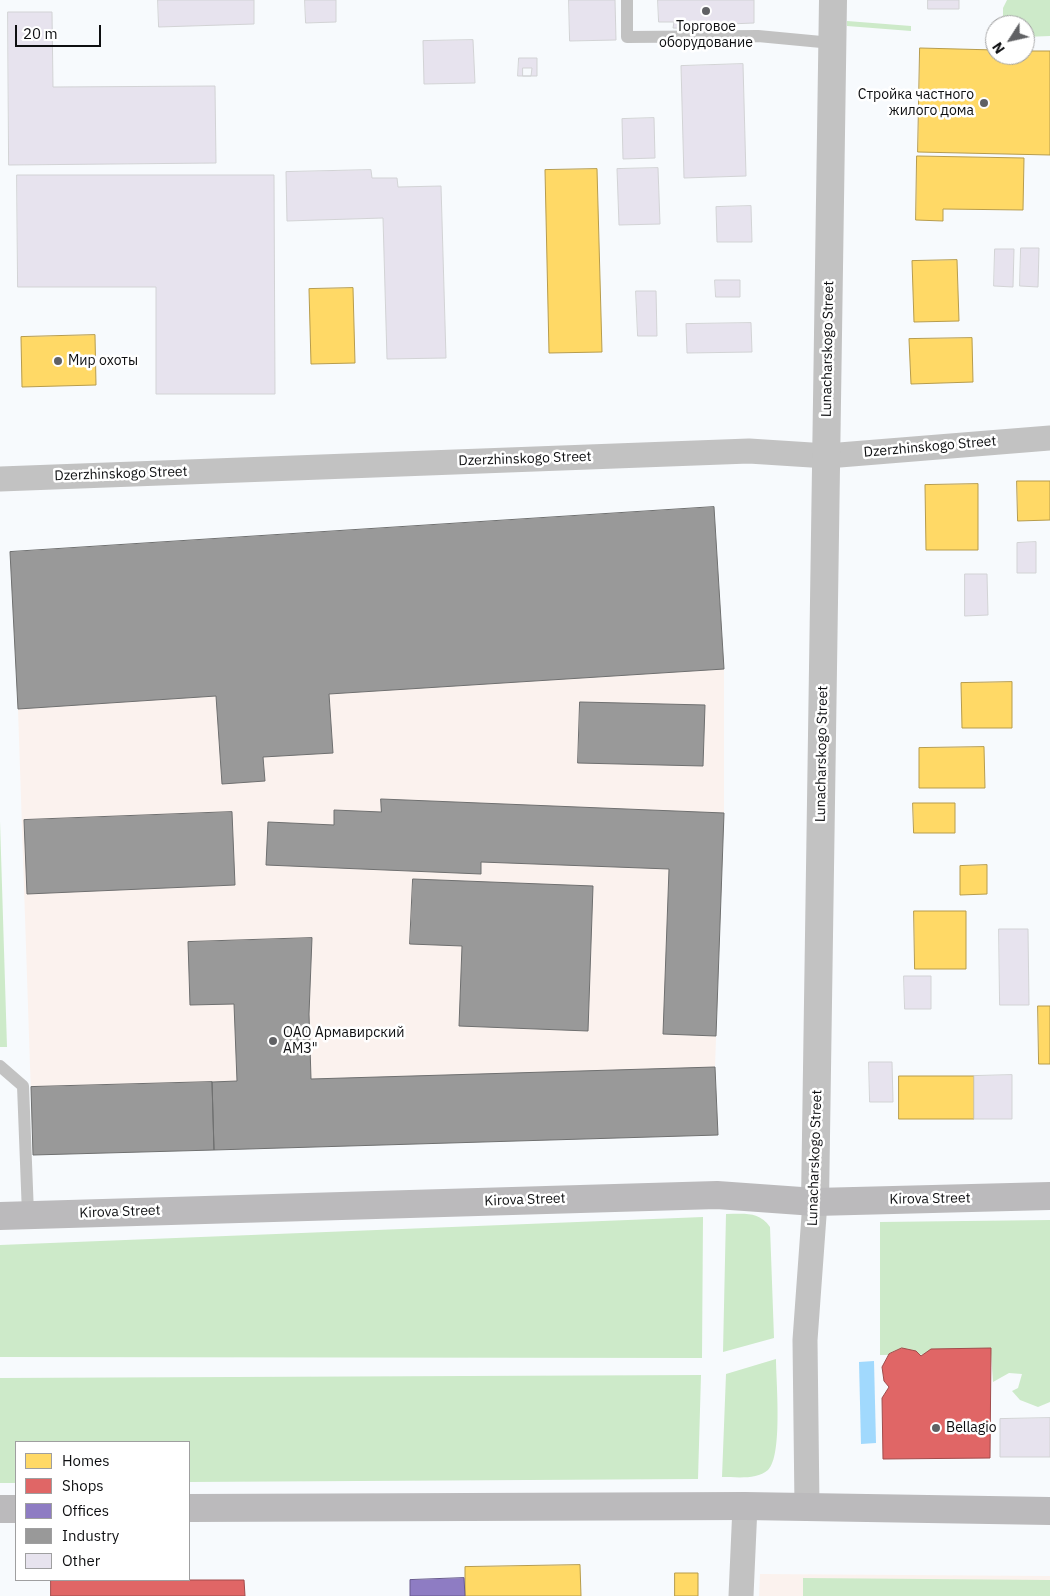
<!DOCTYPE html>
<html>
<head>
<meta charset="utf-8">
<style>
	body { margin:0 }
	#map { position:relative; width:1050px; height:1596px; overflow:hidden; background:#f7fafd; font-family:"IBM Plex Sans",sans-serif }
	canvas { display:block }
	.legend { position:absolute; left:15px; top:1441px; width:175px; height:140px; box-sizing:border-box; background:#fff; border:1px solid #9f9fa0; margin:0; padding:6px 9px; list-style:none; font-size:15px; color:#0e0f11 }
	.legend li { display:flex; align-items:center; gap:10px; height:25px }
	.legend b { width:25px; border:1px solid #9f9fa0 }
	.north { position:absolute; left:985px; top:15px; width:50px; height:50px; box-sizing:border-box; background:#fff; border:1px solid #9f9fa0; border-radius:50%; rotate:235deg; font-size:14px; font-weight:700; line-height:20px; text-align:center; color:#0e0f11 }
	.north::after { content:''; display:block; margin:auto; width:18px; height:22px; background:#606164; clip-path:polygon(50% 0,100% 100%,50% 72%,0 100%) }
	.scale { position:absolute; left:15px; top:25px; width:86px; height:22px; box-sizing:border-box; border:2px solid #0e0f11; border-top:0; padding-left:6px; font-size:15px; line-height:18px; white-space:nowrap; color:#0e0f11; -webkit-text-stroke:4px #fff; paint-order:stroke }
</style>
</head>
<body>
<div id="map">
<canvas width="1050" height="1596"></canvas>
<ul class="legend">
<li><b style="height:14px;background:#ffd966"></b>Homes</li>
<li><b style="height:14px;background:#e06666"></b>Shops</li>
<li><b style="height:14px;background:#8e7cc3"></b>Offices</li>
<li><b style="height:14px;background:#999"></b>Industry</li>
<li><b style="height:14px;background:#e7e3ee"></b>Other</li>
</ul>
<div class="north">N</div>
<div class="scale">20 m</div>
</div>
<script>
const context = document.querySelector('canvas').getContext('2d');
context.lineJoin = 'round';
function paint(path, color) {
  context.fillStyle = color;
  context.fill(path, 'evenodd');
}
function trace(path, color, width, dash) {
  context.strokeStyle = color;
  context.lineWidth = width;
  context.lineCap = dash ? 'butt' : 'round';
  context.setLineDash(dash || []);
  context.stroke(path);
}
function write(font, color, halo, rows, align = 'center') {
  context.font = font + ' "IBM Plex Sans",sans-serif';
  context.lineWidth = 5;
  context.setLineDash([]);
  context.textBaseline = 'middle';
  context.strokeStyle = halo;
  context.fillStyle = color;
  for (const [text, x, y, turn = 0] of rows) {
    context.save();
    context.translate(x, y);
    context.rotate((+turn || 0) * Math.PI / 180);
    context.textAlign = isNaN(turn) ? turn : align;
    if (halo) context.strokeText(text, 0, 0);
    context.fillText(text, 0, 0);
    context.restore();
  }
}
const industrial = new Path2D(`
	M 714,507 L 724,669 L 724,813 L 715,1067 L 718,1135 L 33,1155 L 18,709 L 10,552 Z
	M 760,1574 L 1050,1576 L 1050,1596 L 759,1596 Z`);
const green = new Path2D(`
	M 1007,0 L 1050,0 L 1050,36 L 1025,37 L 1025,25 L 1003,25 L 1003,8 Z
	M 847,21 L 911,26 L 911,31 L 847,26 Z
	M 0,821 L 7,1047 L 0,1047 Z
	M 726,1214 C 744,1214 759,1211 770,1227 L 774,1338 L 723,1352 Z
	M 703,1217 L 702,1358 L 0,1357 L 0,1245 Z
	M 1050,1220 L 1050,1402 L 1038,1407 L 1020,1400 L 1012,1391 L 1018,1388 L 1022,1374 L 1009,1373 L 993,1382 L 991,1354 L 880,1355 L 880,1222 Z
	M 776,1359 C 776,1381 783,1456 768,1470 C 757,1480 736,1477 722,1477 L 726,1374 Z
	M 701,1375 L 698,1479 L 189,1482 L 189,1442 L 16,1442 L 16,1483 L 0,1483 L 0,1378 Z
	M 803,1578 L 1050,1580 L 1050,1596 L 803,1596 Z`);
const water = new Path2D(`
	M 874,1361 L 876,1443 L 861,1444 L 859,1362 Z`);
const homes = new Path2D(`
	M 920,48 L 995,50 L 995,55 L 1025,55 L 1025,51 L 1050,51 L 1050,155 L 918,152 Z
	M 917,156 L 1024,158 L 1023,210 L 943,209 L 943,221 L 916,220 Z
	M 597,169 L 602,352 L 549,353 L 545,170 Z
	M 957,260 L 959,321 L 914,322 L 912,261 Z
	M 353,288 L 355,363 L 311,364 L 309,289 Z
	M 95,335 L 96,385 L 22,387 L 21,337 Z
	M 972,338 L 973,382 L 911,384 L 909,339 Z
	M 1017,481 L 1050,481 L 1050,520 L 1018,521 Z
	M 978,484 L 978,550 L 926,550 L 925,485 Z
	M 1012,682 L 1012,728 L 962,728 L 961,683 Z
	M 984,747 L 985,788 L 919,788 L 919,748 Z
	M 913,803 L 955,803 L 955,833 L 914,833 Z
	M 987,865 L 987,894 L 960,895 L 960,866 Z
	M 914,911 L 966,911 L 966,969 L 915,969 Z
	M 1038,1006 L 1050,1006 L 1050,1064 L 1039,1064 Z
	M 899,1076 L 974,1076 L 974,1119 L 899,1119 Z
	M 580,1565 L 581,1596 L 465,1596 L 465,1567 Z
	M 675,1573 L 698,1573 L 698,1596 L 675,1596 Z`);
const shops = new Path2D(`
	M 902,1348 L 916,1351 L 921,1356 L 931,1349 L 991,1348 L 990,1458 L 883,1459 L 882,1398 L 889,1387 L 884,1381 L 882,1367 L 889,1354 Z
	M 51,1580 L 244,1580 L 245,1596 L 51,1596 Z`);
const offices = new Path2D(`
	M 464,1578 L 465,1596 L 410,1596 L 410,1580 Z`);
const industry = new Path2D(`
	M 714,507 L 724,669 L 329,694 L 333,753 L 263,757 L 265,781 L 222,784 L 216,696 L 18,709 L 10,552 Z
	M 580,702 L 705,705 L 703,766 L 578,763 Z
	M 381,799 L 724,813 L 716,1036 L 663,1034 L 669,869 L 481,862 L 481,874 L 266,865 L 268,822 L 334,825 L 334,810 L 381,812 Z
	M 232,812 L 235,885 L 27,894 L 24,820 Z
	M 413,879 L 593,886 L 588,1031 L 459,1026 L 462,946 L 410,944 Z
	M 312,938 L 309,1014 L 311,1079 L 715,1067 L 718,1135 L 214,1150 L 212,1082 L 237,1081 L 234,1004 L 190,1005 L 188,942 Z
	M 212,1082 L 214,1150 L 33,1155 L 31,1087 Z`);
const building = new Path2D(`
	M 158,0 L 254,0 L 254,24 L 159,27 Z
	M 305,0 L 336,0 L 336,22 L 306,23 Z
	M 569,0 L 615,0 L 616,40 L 570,41 Z
	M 658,0 L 754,0 L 754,23 L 729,24 L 728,30 L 673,28 L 674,22 L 659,22 Z
	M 928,0 L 959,0 L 959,9 L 928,9 Z
	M 8,12 L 52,12 L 53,87 L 215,86 L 216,163 L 9,165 Z
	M 473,40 L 475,83 L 424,84 L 423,41 Z
	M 519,58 L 537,58 L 537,76 L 518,76 Z
	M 743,64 L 746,176 L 684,178 L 681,66 Z
	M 523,68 L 532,68 L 531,76 L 523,76 Z
	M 654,118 L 655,158 L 623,159 L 622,119 Z
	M 658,168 L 660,224 L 619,225 L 617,169 Z
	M 371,170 L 372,178 L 397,178 L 398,187 L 441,186 L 446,358 L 387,359 L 383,218 L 287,221 L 286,172 Z
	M 17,175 L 274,175 L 275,394 L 156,394 L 156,287 L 18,287 Z
	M 751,206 L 752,242 L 717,242 L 716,207 Z
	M 1021,248 L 1039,248 L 1038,287 L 1020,286 Z
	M 995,249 L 1014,249 L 1013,287 L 994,286 Z
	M 715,280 L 740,280 L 740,297 L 716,297 Z
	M 636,291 L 656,291 L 657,336 L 638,336 Z
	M 751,323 L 752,352 L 687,353 L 686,324 Z
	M 1036,542 L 1036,573 L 1017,573 L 1017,543 Z
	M 965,574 L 987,574 L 988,615 L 965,616 Z
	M 999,929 L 1028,929 L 1029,1005 L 1000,1005 Z
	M 904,976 L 931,976 L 931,1009 L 905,1009 Z
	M 869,1062 L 892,1062 L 893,1102 L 870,1102 Z
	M 1012,1075 L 1012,1119 L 974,1119 L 974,1076 Z
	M 1050,1418 L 1050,1457 L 1000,1457 L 1000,1419 Z`);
const service = new Path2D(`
	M 627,0 L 627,37 L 758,36 L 832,43
	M 0,1066 L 23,1086 L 28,1214`);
const minor = new Path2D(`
	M 0,479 L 749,451 L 827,456 L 1050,438
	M 807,1507 L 805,1340 L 815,1202
	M 741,1596 L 745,1506`);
const tertiary = new Path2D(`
	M 815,1202 L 833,0`);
const primary = new Path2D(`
	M 0,1216 L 717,1195 L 815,1202 L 1050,1196
	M 189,1508 L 745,1506 L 1050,1511
	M 0,1509 L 16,1509`);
const markers = [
	[706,11,5,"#606164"],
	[984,103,5,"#606164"],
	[58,361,5,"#606164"],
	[273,1041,5,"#606164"],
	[936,1428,5,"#606164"]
];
const poiNames = [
	["Торговое",706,27,"center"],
	["оборудование",706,43,"center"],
	["Стройка частного",974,95,"right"],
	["жилого дома",974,111,"right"],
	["Мир охоты",68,361],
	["ОАО Армавирский",283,1033],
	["АМЗ\"",283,1049],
	["Bellagio",946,1428]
];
const streetNames = [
	["Lunacharskogo Street",828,349,-89],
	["Dzerzhinskogo Street",930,447,-5],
	["Dzerzhinskogo Street",525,459,-2],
	["Dzerzhinskogo Street",121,474,-2],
	["Lunacharskogo Street",822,754,-89],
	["Lunacharskogo Street",815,1158,-88],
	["Kirova Street",930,1199,-1],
	["Kirova Street",525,1200,-2],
	["Kirova Street",120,1212,-2]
];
paint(industrial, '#fbf2ee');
paint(green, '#cdeac9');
paint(water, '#a1d9fd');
paint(homes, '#ffd966');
trace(homes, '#b79c4c', 1);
paint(shops, '#e06666');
trace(shops, '#a14c4c', 1);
paint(offices, '#8e7cc3');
trace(offices, '#685b8e', 1);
paint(industry, '#999');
trace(industry, '#6f7070', 1);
paint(building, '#e7e3ee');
trace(building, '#d2d3d5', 1);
trace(service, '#c2c2c2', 12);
trace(minor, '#c2c2c2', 25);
trace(tertiary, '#c2c2c2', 28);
trace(primary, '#bbbabc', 28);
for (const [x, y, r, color] of markers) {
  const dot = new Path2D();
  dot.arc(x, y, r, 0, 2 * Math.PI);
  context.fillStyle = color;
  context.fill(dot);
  trace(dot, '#fff', 2);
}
write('14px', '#0e0f11', '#fff', poiNames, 'left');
write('14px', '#0e0f11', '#fff', streetNames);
</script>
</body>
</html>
